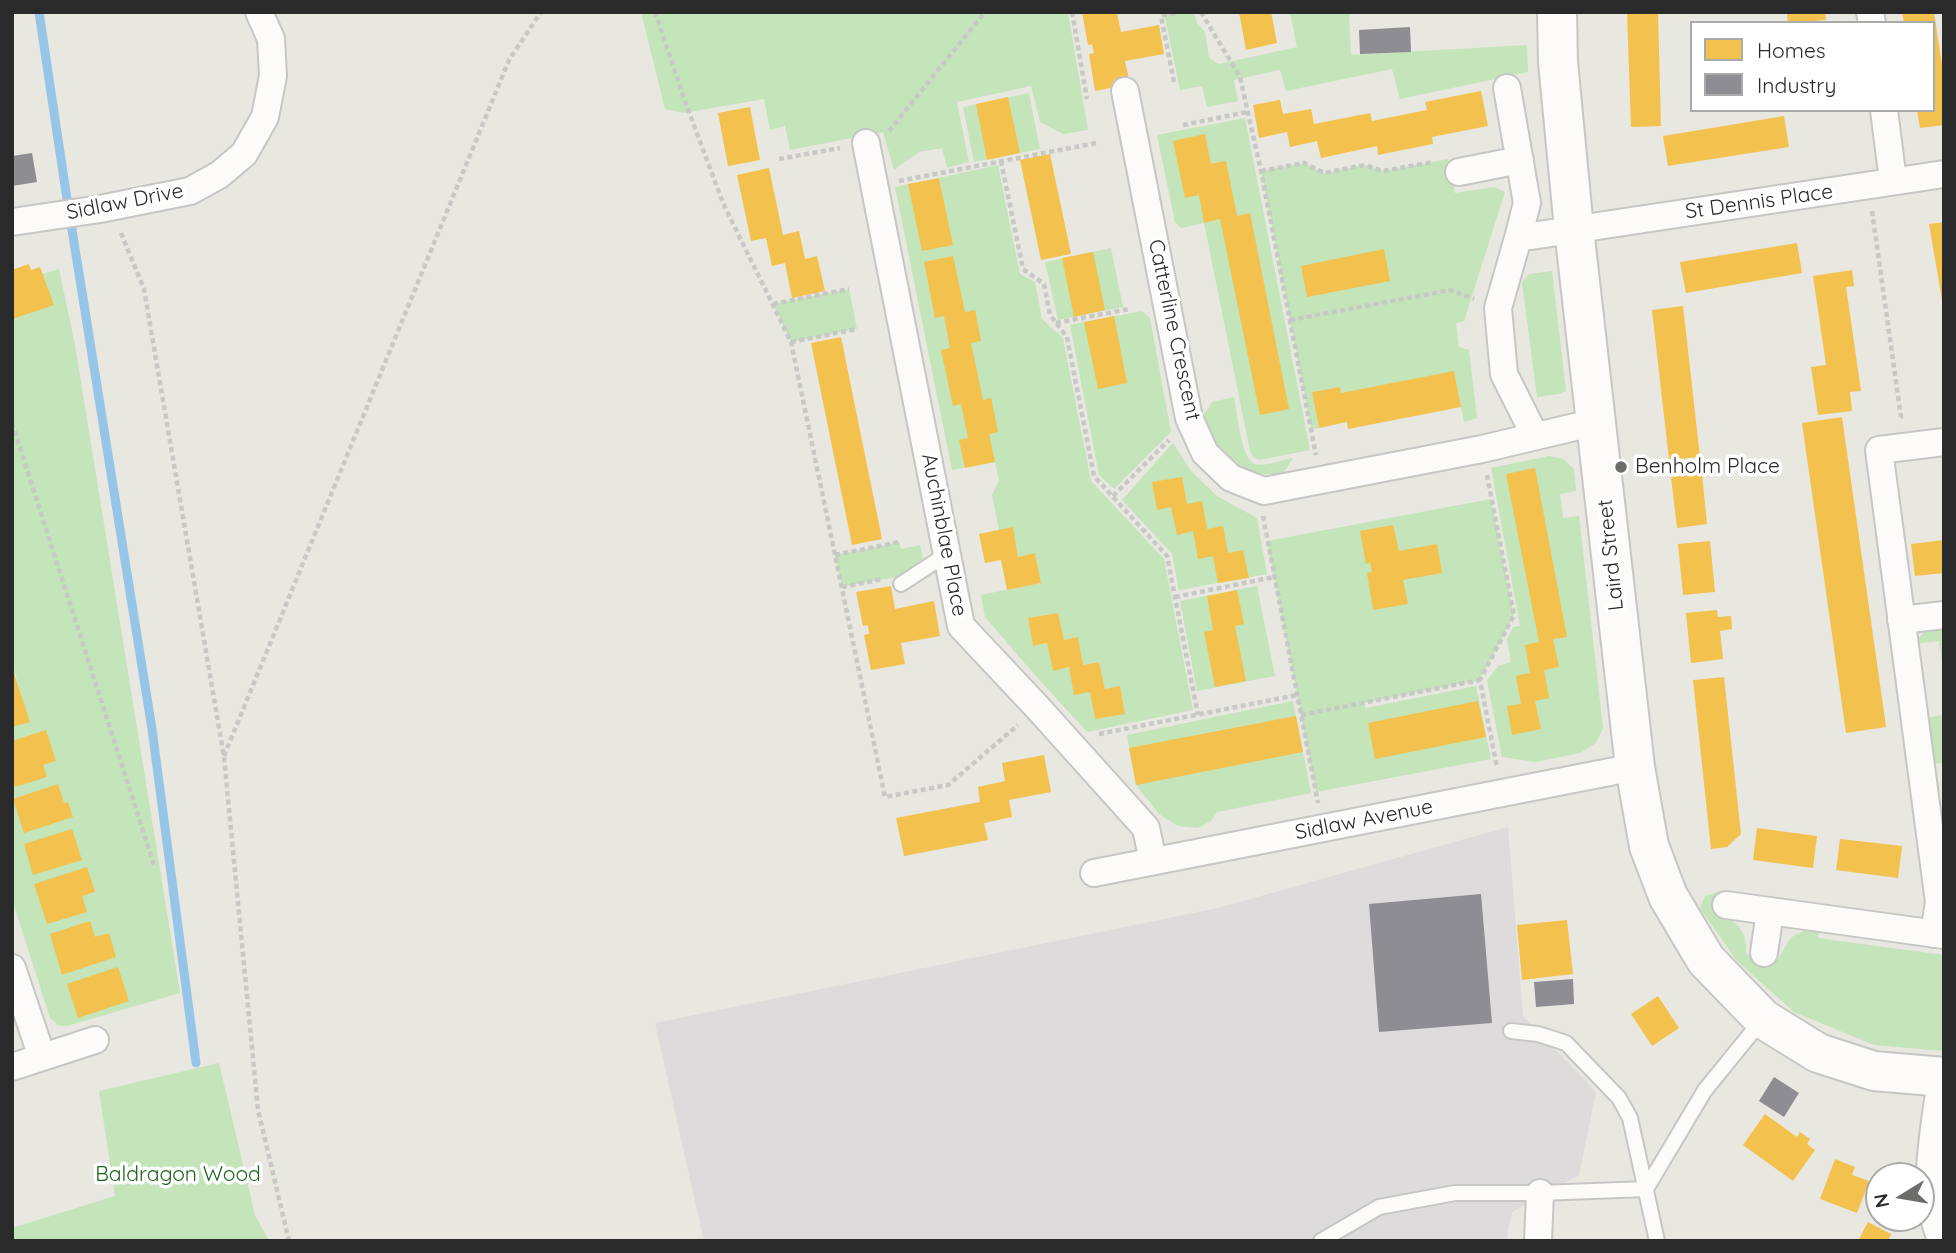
<!DOCTYPE html>
<html>
<head>
<meta charset="utf-8">
<style>
	body { margin:0 }
	#map { position:relative; width:1956px; height:1253px; overflow:hidden; background:#e8e7e0; font-family:Quicksand,sans-serif }
	canvas { display:block }
	.frame { position:absolute; inset:0; border:14px solid #2a2a2a; pointer-events:none }
	.legend { position:absolute; left:1690px; top:21px; width:245px; height:91px; box-sizing:border-box; background:#fff; border:2px solid #aaa; margin:0; padding:9px 12px; list-style:none; font-size:21px; color:#2a2a2a }
	.legend li { display:flex; align-items:center; gap:14px; height:35px }
	.legend b { width:35px; border:2px solid #aaa }
	.north { position:absolute; left:1865px; top:1162px; width:70px; height:70px; box-sizing:border-box; background:#fff; border:2px solid #aaa; border-radius:50%; rotate:259deg; font-size:19px; font-weight:700; line-height:28px; text-align:center; color:#2a2a2a }
	.north::after { content:''; display:block; margin:auto; width:24px; height:32px; background:#6c6c6a; clip-path:polygon(50% 0,100% 100%,50% 72%,0 100%) }
</style>
</head>
<body>
<div id="map">
<canvas width="1956" height="1253"></canvas>
<div class="frame"></div>
<ul class="legend">
<li><b style="height:19px;background:#f2c14e"></b>Homes</li>
<li><b style="height:19px;background:#8d8d92"></b>Industry</li>
</ul>
<div class="north">N</div>
</div>
<script>
const context = document.querySelector('canvas').getContext('2d');
context.lineJoin = 'round';
function paint(path, color) {
  context.fillStyle = color;
  context.fill(path, 'evenodd');
}
function trace(path, color, width, dash) {
  context.strokeStyle = color;
  context.lineWidth = width;
  context.lineCap = dash ? 'butt' : 'round';
  context.setLineDash(dash || []);
  context.stroke(path);
}
function write(font, color, halo, rows, align = 'center') {
  context.font = font + ' Quicksand,sans-serif';
  context.lineWidth = 7;
  context.setLineDash([]);
  context.textBaseline = 'middle';
  context.strokeStyle = halo;
  context.fillStyle = color;
  for (const [text, x, y, turn = 0] of rows) {
    context.save();
    context.translate(x, y);
    context.rotate((+turn || 0) * Math.PI / 180);
    context.textAlign = isNaN(turn) ? turn : align;
    if (halo) context.strokeText(text, 0, 0);
    context.fillText(text, 0, 0);
    context.restore();
  }
}
const industrial = new Path2D(`
	M 1508,827 L 1523,1016 L 1596,1092 L 1579,1175 L 1512,1212 L 1506,1241 L 704,1241 L 655,1023 L 1218,908 Z`);
const green = new Path2D(`
	M 641,12 L 1068,12 L 1088,130 L 1063,134 L 1040,122 L 1031,86 L 957,102 L 969,162 L 947,168 L 942,148 L 919,152 L 894,170 L 883,132 L 790,150 L 785,126 L 770,130 L 764,99 L 684,113 L 665,109 Z
	M 1164,12 L 1194,12 L 1197,23 L 1205,32 L 1209,58 L 1219,64 L 1297,47 L 1290,12 L 1349,12 L 1351,55 L 1527,45 L 1528,72 L 1400,99 L 1392,69 L 1286,91 L 1280,70 L 1234,80 L 1238,101 L 1207,107 L 1202,86 L 1180,90 Z
	M 1029,93 L 1040,149 L 974,162 L 963,107 Z
	M 1245,118 L 1310,450 L 1259,460 L 1253,457 L 1250,451 L 1204,223 L 1181,228 L 1175,222 L 1157,135 Z
	M 1448,159 L 1455,193 L 1494,187 L 1505,192 L 1464,321 L 1456,323 L 1459,347 L 1469,350 L 1477,418 L 1464,422 L 1454,372 L 1341,393 L 1339,387 L 1312,392 L 1319,428 L 1311,429 L 1261,171 L 1304,163 L 1324,173 L 1365,165 L 1383,171 Z
	M 998,165 L 1020,274 L 1035,282 L 1042,319 L 1063,338 L 1091,481 L 1164,559 L 1193,710 L 1087,732 L 1034,674 L 985,617 L 981,595 L 1041,583 L 1035,554 L 1018,557 L 1013,528 L 999,530 L 992,495 L 999,480 L 995,462 L 952,470 L 895,187 L 908,184 L 916,217 L 946,211 L 939,178 ZM 1058,613 L 1064,640 L 1078,638 L 1083,665 L 1099,662 L 1105,689 L 1120,686 L 1125,713 L 1095,719 L 1090,692 L 1069,667 L 1053,670 L 1047,643 L 1033,646 L 1028,618 Z
	M 1111,248 L 1123,307 L 1058,320 L 1045,262 Z
	M 59,269 L 75,345 L 180,993 L 67,1026 L 58,1025 L 50,1018 L 12,899 L 12,727 L 29,722 L 14,670 L 12,670 L 12,317 L 14,319 L 53,305 L 42,274 Z
	M 1552,271 L 1566,391 L 1559,394 L 1537,397 L 1522,283 L 1529,274 Z
	M 849,289 L 857,329 L 791,342 L 773,304 Z
	M 1142,311 L 1150,318 L 1171,432 L 1114,489 L 1099,475 L 1070,325 Z
	M 1234,397 C 1237,411 1241,460 1255,464 C 1265,467 1282,460 1293,458 L 1283,474 L 1253,474 L 1226,460 L 1209,438 L 1203,417 L 1212,402 Z
	M 1173,443 L 1191,471 L 1217,496 L 1257,518 L 1267,574 L 1179,590 L 1172,554 L 1122,500 Z
	M 1549,456 L 1563,459 L 1574,469 L 1576,491 L 1560,494 L 1563,518 L 1579,516 L 1603,728 L 1596,743 L 1580,753 L 1535,762 L 1502,757 L 1487,680 L 1498,666 L 1511,662 L 1507,639 L 1513,627 L 1520,626 L 1491,468 Z
	M 1491,499 L 1514,615 L 1480,680 L 1364,703 L 1366,708 L 1476,686 L 1491,759 L 1316,792 L 1267,541 Z
	M 899,542 L 901,549 L 920,545 L 923,559 L 896,577 L 842,587 L 835,555 Z
	M 1257,586 L 1275,676 L 1197,691 L 1180,601 Z
	M 1944,627 L 1944,674 L 1939,641 L 1913,644 L 1926,630 Z
	M 1293,701 L 1311,793 L 1217,812 L 1211,821 L 1198,828 L 1178,826 L 1159,814 L 1136,785 L 1127,735 Z
	M 1944,715 L 1944,763 L 1930,764 L 1924,718 Z
	M 1722,891 L 1721,912 C 1739,925 1747,930 1746,954 L 1778,960 C 1791,937 1790,932 1819,929 L 1818,938 L 1944,955 L 1944,1051 L 1874,1045 L 1794,1012 L 1737,961 L 1700,908 L 1705,896 Z
	M 219,1063 L 255,1215 L 269,1241 L 12,1241 L 12,1228 L 115,1196 L 99,1091 Z`);
const homes = new Path2D(`
	M 1082,12 L 1117,12 L 1121,32 L 1159,25 L 1164,54 L 1125,61 L 1130,84 L 1095,91 L 1089,54 L 1094,53 L 1092,44 L 1088,45 Z
	M 1239,12 L 1271,12 L 1277,43 L 1246,50 Z
	M 1627,12 L 1658,12 L 1661,126 L 1631,127 Z
	M 1787,12 L 1825,12 L 1826,20 L 1788,23 Z
	M 1902,12 L 1934,12 L 1944,78 L 1944,125 L 1920,128 L 1917,110 L 1933,110 L 1933,23 L 1904,23 Z
	M 1481,91 L 1488,126 L 1432,137 L 1433,144 L 1378,155 L 1377,146 L 1321,158 L 1317,141 L 1290,147 L 1287,132 L 1259,138 L 1253,105 L 1280,100 L 1283,114 L 1311,109 L 1314,124 L 1370,113 L 1372,121 L 1427,110 L 1425,102 Z
	M 1008,97 L 1020,153 L 987,160 L 976,104 Z
	M 750,107 L 760,160 L 728,166 L 718,113 Z
	M 1784,116 L 1789,147 L 1668,166 L 1663,136 Z
	M 1205,134 L 1211,164 L 1226,161 L 1237,216 L 1250,213 L 1289,409 L 1260,415 L 1220,219 L 1204,223 L 1199,195 L 1185,198 L 1173,141 Z
	M 1050,154 L 1071,254 L 1041,260 L 1020,160 Z
	M 769,168 L 783,235 L 799,231 L 805,259 L 817,256 L 825,291 L 792,298 L 785,263 L 772,266 L 766,238 L 751,241 L 737,175 Z
	M 939,178 L 953,245 L 922,251 L 908,184 Z
	M 1944,222 L 1944,300 L 1942,300 L 1929,224 Z
	M 1797,243 L 1802,273 L 1686,293 L 1680,262 Z
	M 1384,249 L 1390,281 L 1307,297 L 1301,266 Z
	M 1093,252 L 1105,310 L 1074,317 L 1062,258 Z
	M 953,256 L 965,312 L 975,310 L 981,341 L 971,343 L 983,400 L 991,398 L 998,432 L 989,434 L 995,462 L 965,468 L 959,440 L 968,438 L 961,404 L 953,406 L 941,350 L 950,348 L 944,316 L 935,318 L 924,262 Z
	M 29,264 L 31,270 L 40,267 L 54,305 L 13,319 L 12,270 Z
	M 1852,270 L 1854,286 L 1846,287 L 1861,391 L 1850,392 L 1852,411 L 1818,415 L 1811,367 L 1826,365 L 1813,276 Z
	M 1683,306 L 1700,457 L 1669,460 L 1652,310 Z
	M 1114,316 L 1127,383 L 1098,389 L 1084,322 Z
	M 841,337 L 882,539 L 852,545 L 811,343 Z
	M 1454,371 L 1461,407 L 1348,429 L 1347,422 L 1319,428 L 1312,392 L 1340,387 L 1341,393 Z
	M 1842,417 L 1886,727 L 1846,733 L 1802,423 Z
	M 1535,468 L 1567,637 L 1553,639 L 1559,667 L 1544,670 L 1549,698 L 1535,701 L 1541,729 L 1512,735 L 1507,706 L 1521,704 L 1516,676 L 1530,673 L 1525,645 L 1539,642 L 1506,474 Z
	M 1702,474 L 1707,524 L 1677,528 L 1671,477 Z
	M 1182,477 L 1187,504 L 1202,501 L 1207,529 L 1223,526 L 1228,553 L 1243,550 L 1249,578 L 1218,583 L 1213,556 L 1198,559 L 1193,531 L 1177,535 L 1171,507 L 1157,510 L 1152,482 Z
	M 1393,525 L 1399,551 L 1437,544 L 1442,573 L 1403,580 L 1408,604 L 1373,610 L 1367,573 L 1372,572 L 1370,563 L 1366,564 L 1360,531 Z
	M 1013,527 L 1018,557 L 1035,553 L 1041,583 L 1007,590 L 1001,560 L 985,563 L 979,534 Z
	M 1944,540 L 1944,573 L 1915,576 L 1911,544 Z
	M 1710,541 L 1715,592 L 1683,595 L 1678,544 Z
	M 891,586 L 895,609 L 934,601 L 940,636 L 901,643 L 905,664 L 871,670 L 864,635 L 869,634 L 868,625 L 863,626 L 856,592 Z
	M 1237,590 L 1244,624 L 1235,626 L 1246,681 L 1215,687 L 1204,632 L 1213,630 L 1207,596 Z
	M 1717,610 L 1718,617 L 1731,616 L 1732,629 L 1720,631 L 1723,659 L 1691,663 L 1686,613 Z
	M 1058,613 L 1064,640 L 1078,637 L 1083,665 L 1099,662 L 1105,689 L 1120,686 L 1125,714 L 1095,719 L 1090,692 L 1074,695 L 1069,667 L 1053,671 L 1047,643 L 1033,646 L 1028,618 Z
	M 12,667 L 30,722 L 12,727 Z
	M 1724,677 L 1741,834 L 1727,847 L 1711,849 L 1693,680 Z
	M 1478,701 L 1486,737 L 1375,759 L 1368,723 Z
	M 1296,716 L 1303,752 L 1136,785 L 1129,748 Z
	M 46,730 L 56,761 L 43,765 L 47,777 L 15,787 L 12,778 L 12,741 Z
	M 1044,755 L 1051,792 L 1009,800 L 1012,817 L 984,823 L 988,840 L 904,856 L 896,818 L 980,802 L 978,787 L 1005,781 L 1002,763 Z
	M 58,784 L 64,803 L 68,802 L 73,817 L 24,833 L 13,799 Z
	M 1757,828 L 1817,836 L 1813,868 L 1753,860 Z
	M 72,829 L 82,860 L 33,875 L 24,844 Z
	M 1840,839 L 1902,846 L 1898,878 L 1836,870 Z
	M 87,867 L 95,892 L 82,896 L 87,912 L 47,924 L 34,884 Z
	M 1567,920 L 1573,974 L 1522,980 L 1517,925 Z
	M 90,921 L 95,937 L 109,933 L 116,957 L 62,975 L 50,934 Z
	M 118,967 L 129,1001 L 78,1018 L 67,984 Z
	M 1658,996 L 1679,1028 L 1652,1046 L 1631,1014 Z
	M 1765,1114 L 1797,1137 L 1800,1132 L 1810,1139 L 1807,1144 L 1815,1150 L 1793,1181 L 1743,1145 Z
	M 1835,1159 L 1855,1167 L 1852,1175 L 1869,1181 L 1857,1213 L 1820,1199 Z
	M 1868,1222 L 1891,1234 L 1888,1241 L 1858,1241 Z`);
const industry = new Path2D(`
	M 1410,27 L 1411,52 L 1360,54 L 1359,30 Z
	M 32,153 L 37,182 L 12,186 L 12,156 Z
	M 1481,894 L 1492,1023 L 1379,1032 L 1369,904 Z
	M 1573,979 L 1574,1004 L 1536,1007 L 1534,982 Z
	M 1774,1077 L 1799,1093 L 1784,1117 L 1759,1101 Z`);
const stream = new Path2D(`
	M 39,12 L 65,186 L 152,729 L 196,1063`);
const path = new Path2D(`
	M 655,12 L 686,104 L 723,203 L 791,342 L 885,797 L 948,785 L 1018,725
	M 1072,12 L 1087,99
	M 1201,12 L 1240,77 L 1261,171 L 1316,455
	M 1174,82 L 1161,16 L 1179,12
	M 1183,125 L 1247,112
	M 889,131 L 985,12
	M 779,159 L 840,148
	M 1001,161 L 1023,269 L 1044,284 L 1050,315 L 1067,337 L 1094,476 L 1167,556 L 1198,715
	M 1261,171 L 1304,163 L 1324,173 L 1365,165 L 1383,171 L 1433,162
	M 899,181 L 1096,143
	M 1872,211 L 1901,417 L 1898,420
	M 121,233 L 144,289 L 224,757 L 258,1110 L 289,1241
	M 773,304 L 849,289
	M 1290,320 L 1451,290 L 1474,299
	M 1056,323 L 1129,309
	M 791,342 L 857,329
	M 12,423 L 154,865
	M 1487,475 L 1514,615 L 1480,680 L 1497,768
	M 1113,496 L 1169,440
	M 1263,516 L 1318,803
	M 835,555 L 899,542
	M 842,587 L 882,579
	M 1175,597 L 1274,577
	M 1301,715 L 1480,680
	M 1099,734 L 1297,695
	M 224,756 L 509,60 L 541,12`);
const lane = new Path2D(`
	M 901,584 L 947,554
	M 1511,1031 L 1538,1034 L 1566,1043 L 1619,1098 L 1630,1118 L 1657,1241
	M 1646,1189 L 1705,1090 L 1762,1020
	M 1321,1241 L 1379,1207 L 1455,1193 L 1540,1193 L 1646,1189`);
const street = new Path2D(`
	M 1870,12 L 1872,23
	M 1507,88 L 1527,203 L 1518,238
	M 1125,91 L 1189,418 L 1205,453 L 1231,478 L 1264,491 L 1482,449 L 1596,422
	M 1884,110 L 1893,181
	M 866,143 L 961,626 L 1038,708 L 1146,828 L 1153,861
	M 1459,172 L 1520,160
	M 12,222 L 100,209 L 190,191 L 219,175 L 244,154 L 265,117 L 273,76 L 271,39 L 259,12
	M 1535,436 L 1504,374 L 1498,308 L 1518,238 L 1944,174
	M 1901,620 L 1944,615
	M 1094,873 L 1635,767
	M 1726,905 L 1944,935
	M 1934,934 L 1939,902 L 1879,450 L 1944,442
	M 1764,953 L 1770,911
	M 12,968 L 42,1057
	M 12,1067 L 95,1040
	M 1941,1078 C 1935,1129 1919,1192 1942,1241
	M 1538,1241 L 1540,1193`);
const secondary = new Path2D(`
	M 1557,12 L 1558,62 L 1574,229 L 1635,767 L 1649,846 L 1668,896 L 1706,960 L 1763,1019 L 1818,1053 L 1874,1071 L 1944,1077`);
const markers = [
	[1621,467,7,"#6c6c6a"]
];
const streetNames = [
	["Sidlaw Drive",125,202,-11],
	["St Dennis Place",1759,202,-8],
	["Catterline Crescent",1174,330,78],
	["Auchinblae Place",944,535,79],
	["Laird Street",1611,555,-96],
	["Sidlaw Avenue",1364,820,-11]
];
const poiNames = [
	["Benholm Place",1635,467]
];
const parkNames = [
	["Baldragon Wood",178,1175]
];
paint(industrial, '#dddbdb');
paint(green, '#c4e4ba');
paint(homes, '#f2c14e');
paint(industry, '#8d8d92');
trace(stream, '#96c5e8', 9);
trace(lane, '#c6c6c5', 18);
trace(street, '#c6c6c5', 30);
trace(secondary, '#c6c6c5', 42);
trace(path, '#c8c8c7', 4.5, [5, 3.5]);
trace(lane, '#fcfbfa', 14);
trace(street, '#fcfbfa', 26);
trace(secondary, '#fcfbfa', 38);
for (const [x, y, r, color] of markers) {
  const dot = new Path2D();
  dot.arc(x, y, r, 0, 2 * Math.PI);
  context.fillStyle = color;
  context.fill(dot);
  trace(dot, '#fff', 2.5);
}
write('21px', '#2a2a2a', '#fff', streetNames);
write('21px', '#2a2a2a', '#fff', poiNames, 'left');
write('21px', '#1f651c', '#fff', parkNames);
</script>
</body>
</html>
